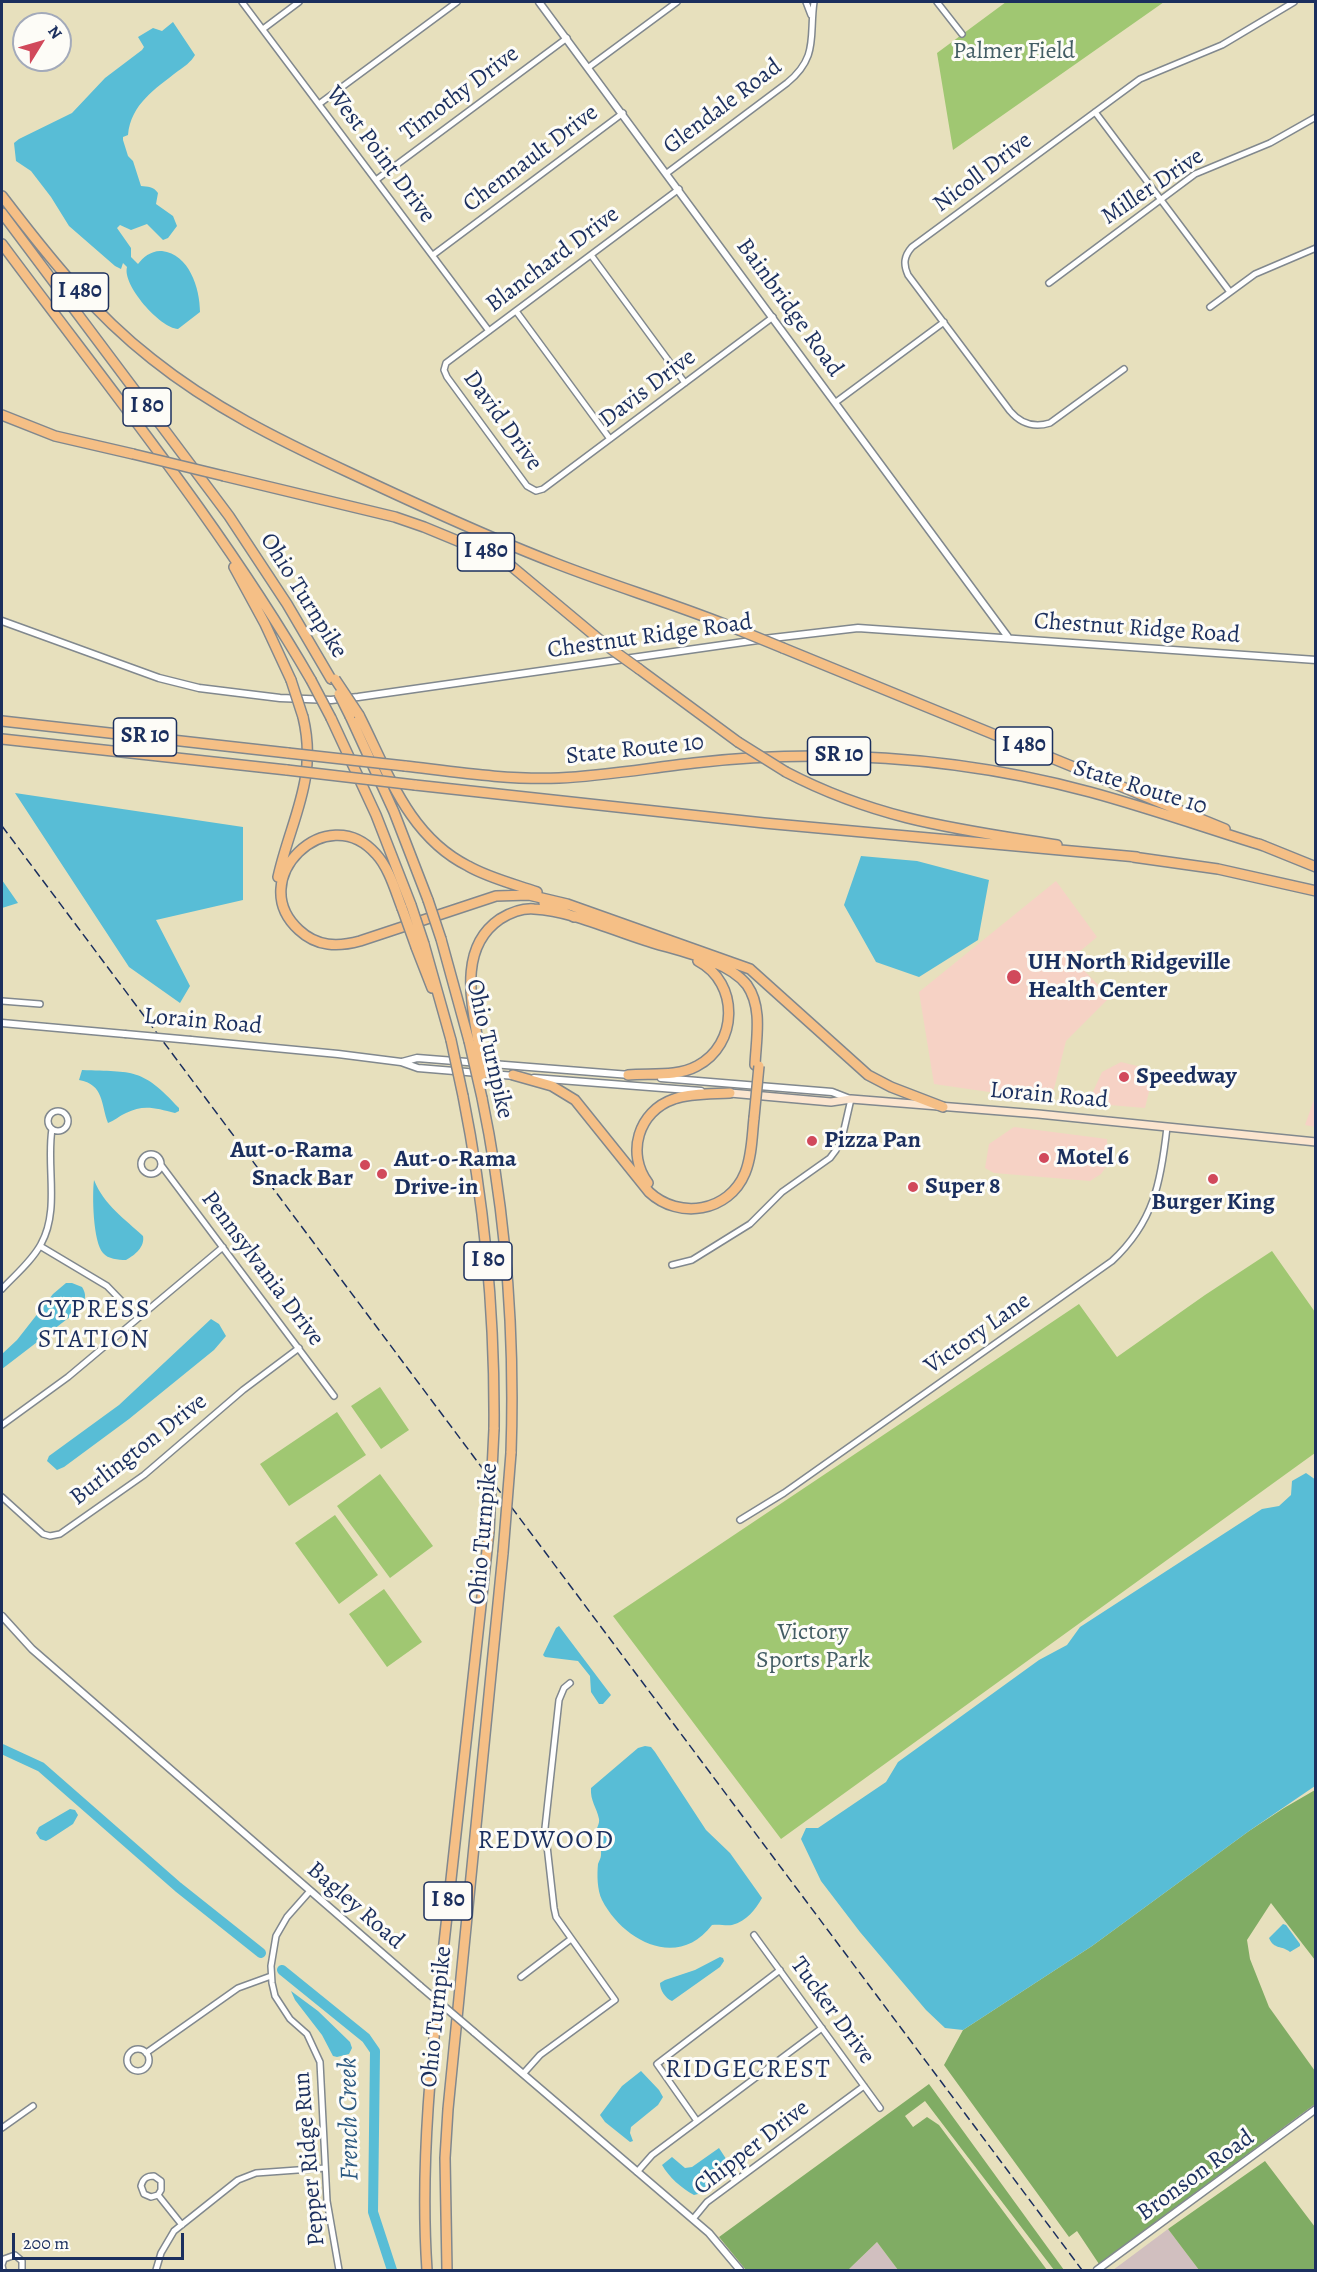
<!DOCTYPE html>
<html>
<head>
<meta charset="utf-8">
<style>
	body { margin:0 }
	#map { position:relative; width:1317px; height:2272px; overflow:hidden; background:#e7e0bd; font-family:Alegreya,serif }
	canvas { display:block }
	.frame { position:absolute; inset:0; border:3px solid #1b2f5e; pointer-events:none }
	.north { position:absolute; left:12px; top:12px; width:60px; height:60px; box-sizing:border-box; background:#fdfcf7; border:2px solid #a3aaba; border-radius:50%; rotate:53deg; font-size:16px; font-weight:700; line-height:24px; text-align:center; color:#1b2f5e }
	.north::after { content:''; display:block; margin:auto; width:21px; height:27px; background:#d1495b; clip-path:polygon(50% 0,100% 100%,50% 72%,0 100%) }
	.scale { position:absolute; left:12px; top:2233px; width:172px; height:27px; box-sizing:border-box; border:3px solid #1b2f5e; border-top:0; padding-left:8px; font-size:18px; line-height:21px; white-space:nowrap; color:#1b2f5e; -webkit-text-stroke:4px #fdfcf7; paint-order:stroke }
</style>
</head>
<body>
<div id="map">
<canvas width="1317" height="2272"></canvas>
<div class="frame"></div>
<div class="north">N</div>
<div class="scale">200 m</div>
</div>
<script>
const context = document.querySelector('canvas').getContext('2d');
context.lineJoin = 'round';
function paint(path, color) {
  context.fillStyle = color;
  context.fill(path, 'evenodd');
}
function trace(path, color, width, dash) {
  context.strokeStyle = color;
  context.lineWidth = width;
  context.lineCap = dash ? 'butt' : 'round';
  context.setLineDash(dash || []);
  context.stroke(path);
}
function write(font, color, halo, rows, align = 'center') {
  context.font = font + ' Alegreya,serif';
  context.lineWidth = 6;
  context.setLineDash([]);
  context.textBaseline = 'middle';
  context.strokeStyle = halo;
  context.fillStyle = color;
  for (const [text, x, y, turn = 0] of rows) {
    context.save();
    context.translate(x, y);
    context.rotate((+turn || 0) * Math.PI / 180);
    context.textAlign = isNaN(turn) ? turn : align;
    if (halo) context.strokeText(text, 0, 0);
    context.fillText(text, 0, 0);
    context.restore();
  }
}
const built = new Path2D(`
	M 1056,881 L 1097,937 L 1072,958 L 1110,997 L 1066,1041 L 1051,1101 L 934,1084 L 919,992 Z
	M 1121,1062 L 1145,1068 L 1152,1080 L 1145,1108 L 1097,1104 L 1091,1096 L 1102,1072 Z
	M 1315,1097 L 1315,1127 L 1305,1125 Z
	M 1014,1127 L 1107,1139 L 1108,1164 L 1101,1174 L 1090,1181 L 994,1173 L 985,1168 L 989,1144 Z`);
const industrial = new Path2D(`
	M 1168,2229 L 1199,2270 L 1113,2270 Z
	M 877,2242 L 898,2270 L 848,2270 Z`);
const green = new Path2D(`
	M 1006,2 L 1164,2 L 953,150 L 937,53 Z
	M 1272,1251 L 1315,1312 L 1315,1453 L 781,1839 L 613,1616 L 1079,1304 L 1117,1357 L 1205,1295 Z
	M 380,1387 L 409,1430 L 381,1449 L 351,1406 Z
	M 337,1412 L 366,1455 L 289,1506 L 260,1464 Z
	M 380,1474 L 433,1546 L 390,1578 L 337,1506 Z
	M 335,1515 L 378,1575 L 339,1604 L 295,1543 Z
	M 384,1589 L 422,1642 L 387,1667 L 349,1614 Z`);
const forest = new Path2D(`
	M 1315,1790 L 1315,1960 L 1271,1903 L 1247,1940 L 1250,1959 L 1269,2007 L 1315,2071 L 1315,2104 L 1099,2264 L 1077,2231 L 1069,2237 L 944,2065 L 963,2030 L 1092,1946 L 1249,1831 L 1284,1808 Z
	M 929,2084 L 1064,2270 L 1054,2270 L 925,2101 L 905,2116 L 913,2127 L 927,2117 L 939,2125 L 1047,2270 L 898,2270 L 877,2242 L 848,2270 L 746,2270 L 719,2237 Z
	M 1265,2161 L 1315,2227 L 1315,2270 L 1199,2270 L 1168,2229 Z`);
const water = new Path2D(`
	M 173,22 L 195,55 C 191,62 184,67 178,71 C 155,89 131,104 128,135 L 123,137 L 123,140 L 128,156 L 133,161 L 141,186 C 148,187 153,186 158,193 L 156,204 L 173,216 L 177,226 L 168,238 L 163,240 L 147,224 L 131,230 L 120,225 L 117,228 L 131,248 L 131,257 L 138,264 C 143,257 152,250 162,251 C 189,254 200,288 200,312 L 178,329 C 160,328 122,285 127,267 L 123,263 L 121,269 L 115,266 L 69,226 L 51,197 L 31,171 L 16,161 L 14,143 L 19,139 L 72,113 L 105,78 L 142,50 L 144,47 L 138,37 L 153,28 L 162,31 Z
	M 15,793 L 243,827 L 243,900 L 156,920 L 190,986 L 180,1003 L 129,967 Z
	M 861,856 L 917,861 L 989,880 L 978,940 L 919,977 L 876,962 L 844,905 Z
	M 2,880 L 18,903 L 2,908 Z
	M 82,1070 C 134,1072 142,1068 179,1108 L 179,1111 L 175,1113 C 156,1108 143,1104 126,1113 C 119,1116 114,1121 108,1123 C 101,1105 104,1084 79,1080 Z
	M 94,1180 C 104,1205 125,1219 143,1236 C 145,1247 135,1255 126,1260 C 118,1260 108,1259 103,1253 C 93,1242 92,1195 94,1180 Z
	M 66,1283 L 72,1283 L 82,1287 C 89,1298 83,1304 75,1313 L 2,1369 L 2,1354 L 17,1340 L 53,1294 Z
	M 211,1319 L 219,1324 L 226,1336 L 214,1350 L 129,1419 L 64,1467 L 57,1470 L 47,1461 L 49,1456 L 119,1405 Z
	M 1306,1473 L 1316,1480 L 1315,1786 L 1249,1831 L 1092,1946 L 963,2030 L 945,2028 L 926,2010 L 860,1932 L 821,1881 L 801,1839 L 806,1828 L 818,1828 L 886,1782 L 898,1762 L 1039,1660 L 1067,1645 L 1080,1627 L 1262,1509 L 1279,1506 L 1291,1495 L 1292,1481 Z
	M 559,1626 L 611,1695 L 603,1704 L 599,1704 L 591,1692 L 590,1676 L 578,1661 L 545,1657 L 543,1655 L 556,1628 Z
	M 645,1746 L 651,1747 L 655,1752 L 706,1830 L 730,1853 L 762,1898 C 755,1910 747,1921 732,1925 C 726,1926 719,1924 712,1925 C 678,1970 623,1941 602,1900 C 597,1890 597,1874 598,1864 C 599,1861 601,1858 601,1855 C 602,1847 597,1840 596,1833 C 596,1828 600,1824 599,1819 C 597,1808 590,1801 591,1788 L 638,1748 Z
	M 70,1809 L 75,1810 L 78,1815 L 73,1824 L 50,1839 L 46,1841 L 40,1839 L 36,1833 L 39,1827 Z
	M 1283,1924 L 1286,1925 L 1300,1944 L 1300,1946 L 1290,1952 C 1282,1945 1274,1950 1269,1938 Z
	M 720,1957 L 723,1958 L 724,1961 L 720,1967 L 672,2001 C 665,1998 660,1990 660,1983 L 665,1980 L 695,1970 Z
	M 291,1991 L 318,2011 L 350,2042 L 352,2048 L 349,2054 L 337,2057 L 333,2056 L 322,2035 L 295,2000 Z
	M 641,2071 L 659,2090 L 663,2097 L 658,2105 L 631,2127 L 630,2133 L 633,2141 L 630,2142 L 605,2122 L 600,2115 L 622,2086 Z
	M 719,2148 L 732,2168 L 698,2194 L 694,2195 C 681,2188 669,2177 662,2165 L 672,2157 L 685,2168 L 692,2167 Z`);
const river = new Path2D(`
	M 2,1749 L 41,1767 L 178,1887 L 261,1953
	M 282,1970 L 366,2038 L 375,2051 L 373,2212 L 392,2270`);
const minor = new Path2D(`
	M 242,2 L 489,331
	M 806,2 L 811,15
	M 937,2 L 962,34
	M 263,29 L 299,2
	M 589,67 L 677,2
	M 319,104 L 457,2
	M 1095,112 L 1230,292
	M 667,173 L 787,83 C 819,57 809,36 814,2
	M 376,180 L 567,38
	M 679,189 L 446,363 L 444,370 L 447,377 L 527,486 L 536,491 L 543,489 L 773,317
	M 433,255 L 623,113
	M 591,255 L 685,383
	M 1049,283 L 1195,174 L 1270,143 L 1316,117
	M 1210,307 L 1255,274 L 1316,248
	M 516,311 L 610,439
	M 1124,369 L 1050,423 C 1034,428 1021,424 1010,411 L 908,275 C 903,264 904,256 912,247 L 1140,79 L 1222,45 L 1294,2
	M 836,402 L 944,322
	M 2,1001 L 40,1004
	M48 1121a10 10 0 1 1 20 0a10 10 0 1 1-20 0Z
	M141 1164a10 10 0 1 1 20 0a10 10 0 1 1-20 0Z
	M 161,1165 L 334,1396
	M 40,1246 L 107,1286 L 138,1318
	M 672,1265 L 692,1260 L 750,1224 L 782,1192 L 830,1158 L 836,1150 L 843,1134 L 851,1099
	M 2,1289 C 15,1275 32,1261 41,1244 C 60,1210 46,1166 52,1129
	M 2,1425 L 68,1377 L 223,1247
	M 2,1497 L 43,1534 L 50,1536 L 60,1534 L 144,1475 L 243,1390 L 299,1348
	M 740,1520 L 784,1493 L 1112,1261 C 1154,1222 1161,1182 1167,1127
	M 310,1891 L 287,1917 L 276,1936 L 271,1966 L 272,1983 L 275,1996 L 290,2019 L 307,2034 L 320,2062 L 327,2201 L 339,2270
	M 754,1935 L 880,2108
	M 521,1977 L 571,1939
	M127 2060a11 11 0 1 1 22 0a11 11 0 1 1-22 0Z
	M 146,2053 L 238,1988 L 271,1976
	M 523,2074 L 540,2055 L 615,2000 L 556,1917 L 554,1908 L 545,1828 L 559,1700 L 564,1688 L 570,1683
	M 697,2121 L 657,2064 L 780,1970
	M 2,2128 L 33,2106
	M 637,2172 L 652,2155 L 822,2028
	M 158,2195 L 161,2190 L 161,2181 L 154,2176 C 147,2176 143,2178 141,2186 L 144,2194 L 151,2197 L 158,2195 L 182,2225
	M 693,2219 L 707,2202 L 864,2086
	M 3,2270 L 2,2265 L 4,2259 L 15,2255 L 22,2261 L 22,2270
	M 156,2270 L 161,2253 L 174,2231 L 238,2180 L 256,2173 L 325,2168`);
const tertiary = new Path2D(`
	M 539,2 L 1008,637
	M 2,621 L 159,678 L 199,688 L 280,698 L 331,700 L 358,697 L 772,638 L 858,628 L 1316,660
	M 2,1023 L 125,1034
	M 191,1040 L 338,1054 L 401,1062 L 418,1068 L 515,1076
	M 402,1062 L 417,1058 L 630,1075
	M 534,1078 L 701,1091
	M 661,1078 L 832,1092 L 850,1099
	M 2,1616 L 32,1649 L 420,1986
	M 474,2032 L 709,2233 L 740,2270
	M 1097,2270 L 1316,2109`);
const secondary = new Path2D(`
	M 730,1093 L 831,1102 L 851,1099 L 1038,1114 L 1316,1142`);
const motorway = new Path2D(`
	M 2,196 C 47,255 93,313 152,359 C 212,407 279,440 348,472 C 416,504 485,536 555,563 C 616,587 679,605 739,630
	M 2,213 L 229,516 L 287,604 L 331,679
	M 2,244 C 108,387 222,526 311,680
	M 2,415 L 55,436 L 133,454
	M 224,476 L 395,517 L 424,527 L 504,560 L 607,646
	M 234,567 L 265,624 L 291,680
	M 783,648 L 1225,829
	M 639,669 L 738,742
	M 359,715 C 388,772 408,836 468,866 C 489,878 514,884 537,892
	M 350,716 L 394,812 L 428,900
	M 331,718 L 376,815 L 411,905
	M 2,721 L 288,753
	M 2,739 L 287,770
	M 405,766 C 456,772 507,780 559,778 C 604,776 649,768 694,763 C 735,758 775,756 816,756 C 909,756 1001,768 1090,792 C 1149,808 1206,828 1264,846
	M 786,772 C 878,820 957,829 1057,845
	M 415,785 L 764,823 L 1137,857
	M 1259,844 L 1316,867
	M 1133,857 L 1218,869 L 1316,891
	M 278,877 C 291,819 318,779 303,717
	M 544,903 L 574,917
	M 402,908 C 395,890 389,868 376,854 C 327,798 244,880 299,930 C 317,947 338,947 360,941 L 496,896 L 529,895 L 567,904 L 750,969 L 868,1075 L 891,1087 L 943,1107
	M 441,939 L 469,1041
	M 424,944 L 451,1040
	M 416,947 L 432,988
	M 478,1041 C 471,1000 459,947 500,919 C 510,913 522,908 534,909 C 571,911 609,929 644,940 C 673,950 727,959 747,985 C 763,1008 756,1039 755,1065
	M 513,1075 L 552,1086 L 575,1100 L 649,1192 C 679,1220 729,1212 745,1173 C 752,1156 752,1136 754,1118
	M 628,1075 C 650,1073 677,1077 697,1066 C 738,1045 740,983 698,961
	M 463,1096 C 485,1206 495,1316 494,1429
	M 482,1098 C 506,1214 515,1334 511,1453
	M 648,1183 C 626,1154 638,1111 674,1099 C 690,1093 712,1094 730,1093
	M 427,2270 C 419,2152 434,2034 447,1916 C 461,1788 475,1660 489,1532
	M 447,2270 L 445,2158 L 448,2109 L 503,1553`);
const rail = new Path2D(`
	M 2,826 L 1082,2270`);
const tertiaryBridge = new Path2D(`
	M 125,1034 L 191,1040
	M 420,1986 L 474,2032`);
const motorwayBridge = new Path2D(`
	M 133,454 L 224,476
	M 739,630 L 783,648
	M 607,646 L 639,669
	M 335,679 L 359,715
	M 291,680 L 303,717
	M 311,680 L 331,718
	M 339,694 L 350,716
	M 738,742 L 786,772
	M 288,753 L 405,766
	M 287,770 L 415,785
	M 428,900 L 441,939
	M 411,905 L 424,944
	M 402,908 L 416,947
	M 451,1040 L 463,1096
	M 469,1041 L 482,1098
	M 478,1041 L 482,1075
	M 754,1118 L 759,1066
	M 489,1532 L 494,1429
	M 503,1553 L 511,1453`);
const markers = [
	[1014,977,8,"#d1495b"],
	[1124,1077,6,"#d1495b"],
	[812,1141,6,"#d1495b"],
	[1044,1158,6,"#d1495b"],
	[365,1165,6,"#d1495b"],
	[382,1174,6,"#d1495b"],
	[1213,1179,6,"#d1495b"],
	[913,1187,6,"#d1495b"]
];
const shields = [
	[80,292,57],
	[147,407,48],
	[486,552,57],
	[145,737,63],
	[1024,746,57],
	[839,756,63],
	[488,1261,48],
	[448,1901,48]
];
const shieldNames = [
	["I 480",80,292],
	["I 80",147,407],
	["I 480",486,552],
	["SR 10",145,737],
	["I 480",1024,746],
	["SR 10",839,756],
	["I 80",488,1261],
	["I 80",448,1901]
];
const parkNames = [
	["Palmer Field",1014,52],
	["Victory",813,1633],
	["Sports Park",813,1661]
];
const streetNames = [
	["Timothy Drive",460,94,-37],
	["Glendale Road",723,107,-37],
	["West Point Drive",380,155,53],
	["Chennault Drive",531,159,-37],
	["Nicoll Drive",983,173,-37],
	["Miller Drive",1153,187,-34],
	["Blanchard Drive",553,260,-37],
	["Bainbridge Road",789,308,54],
	["Davis Drive",648,389,-37],
	["David Drive",502,421,54],
	["Ohio Turnpike",303,596,58],
	["Chestnut Ridge Road",1137,629,4],
	["Chestnut Ridge Road",650,637,-8],
	["State Route 10",635,750,-6],
	["State Route 10",1140,788,17],
	["Lorain Road",203,1022,5],
	["Ohio Turnpike",489,1049,77],
	["Lorain Road",1049,1096,5],
	["Pennsylvania Drive",262,1269,53],
	["Victory Lane",978,1334,-35],
	["Burlington Drive",139,1450,-38],
	["Ohio Turnpike",484,1534,-85],
	["Bagley Road",355,1906,41],
	["Tucker Drive",832,2011,54],
	["Ohio Turnpike",437,2017,-84],
	["Chipper Drive",752,2148,-38],
	["Pepper Ridge Run",310,2159,-95],
	["Bronson Road",1196,2176,-36]
];
const poiNames = [
	["UH North Ridgeville",1028,963],
	["Health Center",1028,991],
	["Speedway",1136,1077],
	["Pizza Pan",824,1141],
	["Aut-o-Rama",353,1151,"right"],
	["Snack Bar",353,1179,"right"],
	["Motel 6",1056,1158],
	["Aut-o-Rama",394,1160],
	["Drive-in",394,1188],
	["Super 8",925,1187],
	["Burger King",1213,1203,"center"]
];
const neighbourhoodNames = [
	["CYPRESS",94,1311],
	["STATION",94,1341],
	["REDWOOD",546,1842],
	["RIDGECREST",748,2071]
];
const waterNames = [
	["French Creek",350,2119,-91]
];
paint(built, '#f6d2c5');
paint(industrial, '#d1bfbf');
paint(green, '#a0c772');
paint(forest, '#80ac64');
paint(water, '#58bdd6');
trace(river, '#58bdd6', 10);
trace(minor, '#81888e', 8);
trace(tertiary, '#81888e', 9);
trace(secondary, '#81888e', 10);
trace(motorway, '#81888e', 12);
trace(minor, '#fff', 5);
trace(tertiary, '#fff', 6);
trace(secondary, '#fbe5cf', 7);
trace(motorway, '#f5bf86', 9);
trace(rail, '#1b2f5e', 1.5, [9, 4.5]);
trace(tertiaryBridge, '#81888e', 9, []);
trace(motorwayBridge, '#81888e', 12, []);
trace(tertiaryBridge, '#fff', 6);
trace(motorwayBridge, '#f5bf86', 9);
for (const [x, y, r, color] of markers) {
  const dot = new Path2D();
  dot.arc(x, y, r, 0, 2 * Math.PI);
  context.fillStyle = color;
  context.fill(dot);
  trace(dot, '#fdfcf7', 2);
}
for (const [x, y, w] of shields) {
  const box = new Path2D();
  box.roundRect(x - w / 2, y - 19, w, 38, 4.5);
  context.fillStyle = '#fdfcf7';
  context.fill(box);
  trace(box, '#1b2f5e', 1.5);
}
write('bold 22px', '#1b2f5e', null, shieldNames);
write('24px', '#435d64', '#fdfcf7', parkNames);
write('24px', '#1b2f5e', '#fdfcf7', streetNames);
write('bold 24px', '#1b2f5e', '#fdfcf7', poiNames, 'left');
context.letterSpacing = '1.5px';
write('26px', '#1b2f5e', '#fdfcf7', neighbourhoodNames);
context.letterSpacing = '0px';
write('italic 26px', '#2d5a82', '#fdfcf7', waterNames);
</script>
</body>
</html>
